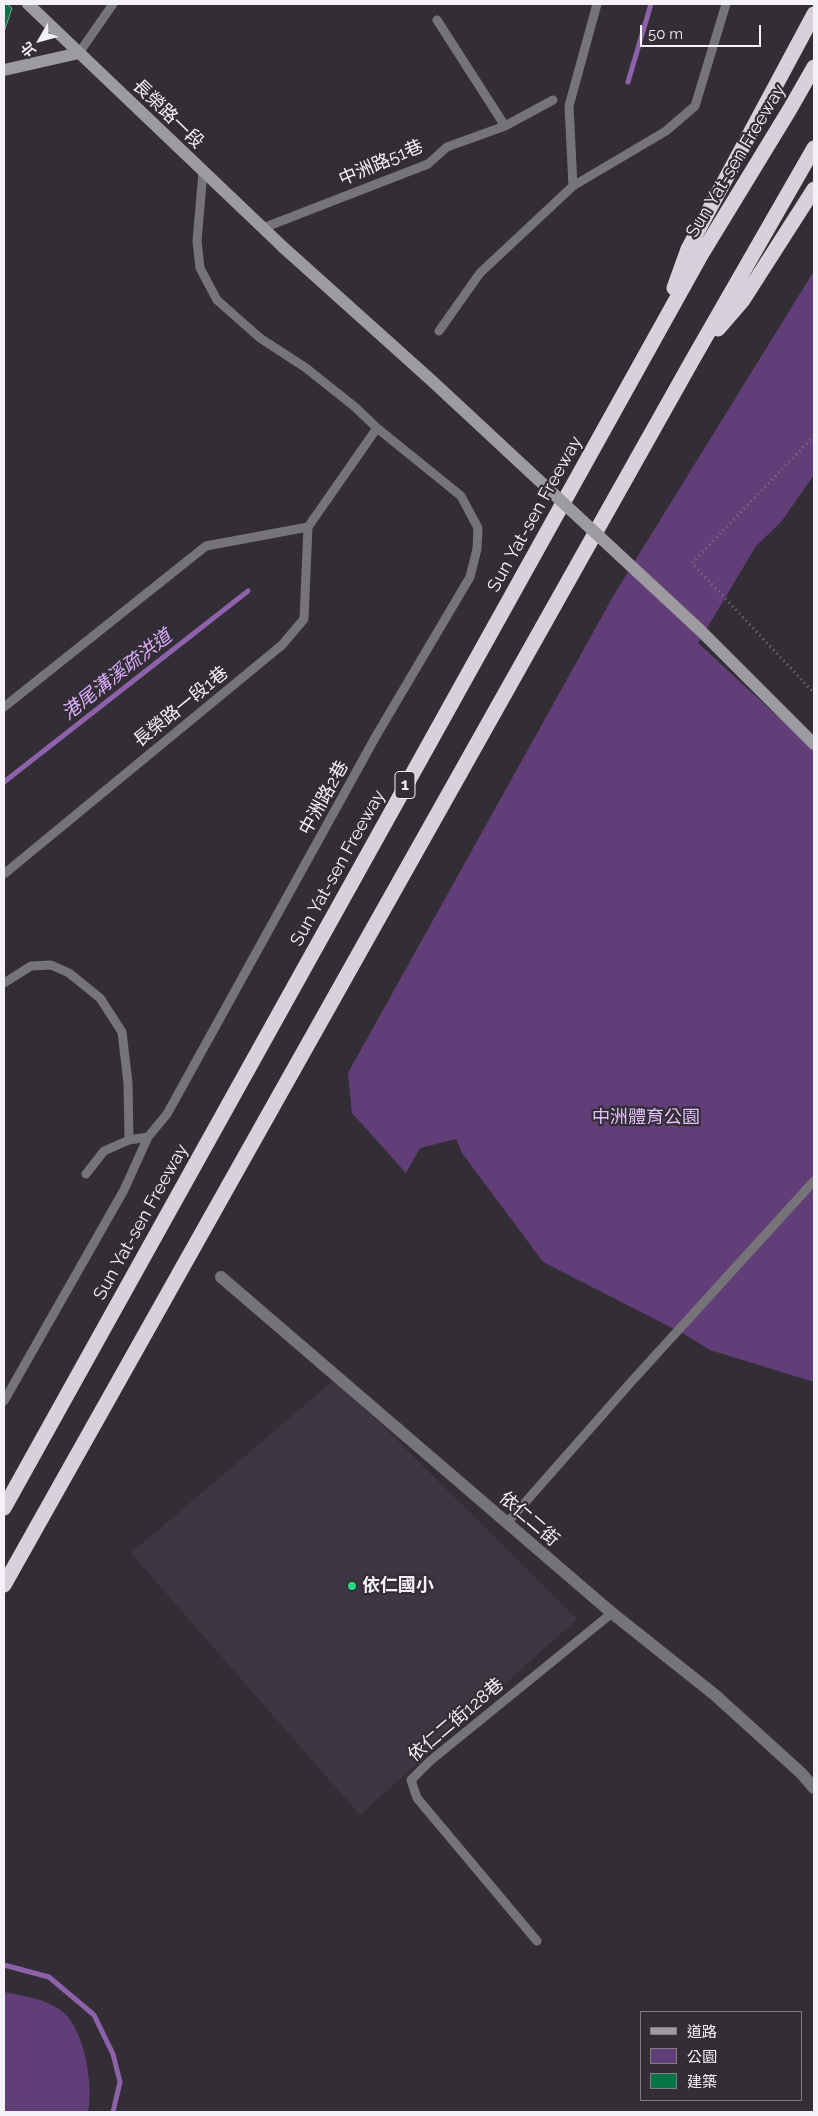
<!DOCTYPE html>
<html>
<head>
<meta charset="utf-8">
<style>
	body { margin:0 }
	#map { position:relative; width:818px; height:2116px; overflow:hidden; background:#332e36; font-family:Raleway,"Noto Sans TC",sans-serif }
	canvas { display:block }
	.frame { position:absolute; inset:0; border:5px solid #f5f2f7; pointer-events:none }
	.legend { position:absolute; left:640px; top:2011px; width:162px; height:90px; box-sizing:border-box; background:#332e36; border:1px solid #817c83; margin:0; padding:6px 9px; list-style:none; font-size:15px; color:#f5f2f7 }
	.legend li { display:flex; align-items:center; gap:10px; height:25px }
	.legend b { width:25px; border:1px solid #817c83 }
	.north { position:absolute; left:15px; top:15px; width:50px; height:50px; -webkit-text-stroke:4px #332e36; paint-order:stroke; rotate:232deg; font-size:14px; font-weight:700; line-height:20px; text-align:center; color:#f5f2f7 }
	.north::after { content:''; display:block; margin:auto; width:18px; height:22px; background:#f5f2f7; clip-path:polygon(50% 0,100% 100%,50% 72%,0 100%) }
	.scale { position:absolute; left:640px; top:25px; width:121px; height:22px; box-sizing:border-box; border:2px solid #f5f2f7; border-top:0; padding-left:6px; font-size:15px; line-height:18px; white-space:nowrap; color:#f5f2f7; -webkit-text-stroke:4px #332e36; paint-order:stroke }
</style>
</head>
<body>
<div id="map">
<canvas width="818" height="2116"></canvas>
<div class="frame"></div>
<ul class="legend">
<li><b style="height:6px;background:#9d9aa0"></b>道路</li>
<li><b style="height:14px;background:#613e77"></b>公園</li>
<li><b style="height:14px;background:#077646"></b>建築</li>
</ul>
<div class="north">北</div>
<div class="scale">50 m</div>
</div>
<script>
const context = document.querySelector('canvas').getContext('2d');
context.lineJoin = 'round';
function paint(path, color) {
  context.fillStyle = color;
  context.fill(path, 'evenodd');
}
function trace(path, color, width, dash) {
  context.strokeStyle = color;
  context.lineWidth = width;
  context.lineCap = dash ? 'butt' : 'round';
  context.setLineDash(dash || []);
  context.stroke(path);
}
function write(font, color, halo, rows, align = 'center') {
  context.font = font + ' Raleway,"Noto Sans TC",sans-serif';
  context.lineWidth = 4.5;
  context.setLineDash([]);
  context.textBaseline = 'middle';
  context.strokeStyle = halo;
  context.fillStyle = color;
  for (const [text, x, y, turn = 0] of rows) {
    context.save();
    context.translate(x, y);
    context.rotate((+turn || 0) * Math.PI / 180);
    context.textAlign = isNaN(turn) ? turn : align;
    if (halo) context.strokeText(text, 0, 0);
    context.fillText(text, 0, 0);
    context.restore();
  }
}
const built = new Path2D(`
	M 333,1381 L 382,1425 L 577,1619 L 360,1815 L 131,1553 Z`);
const green = new Path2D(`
	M 814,271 L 814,475 L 781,522 L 756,546 L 698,643 L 814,750 L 814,1382 L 710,1350 L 684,1334 L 543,1262 L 462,1153 L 456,1139 L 420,1148 L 406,1173 L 352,1113 L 348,1073 L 615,593 Z
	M 4,1992 C 23,1996 42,1998 59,2009 C 84,2024 94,2086 88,2112 L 4,2112 Z`);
const stream = new Path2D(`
	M 628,82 L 651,4
	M 4,782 L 248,591
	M 4,1965 L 49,1977 L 94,2015 L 113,2054 L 120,2082 L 113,2112`);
const building = new Path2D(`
	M 4,4 L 7,4 L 12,8 L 4,32 Z`);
const path = new Path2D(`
	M 814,436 L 692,563 L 814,693`);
const lane = new Path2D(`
	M 79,53 L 113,4
	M 505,126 L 553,100
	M 573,186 L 569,106 L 597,4
	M 263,228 L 428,164 L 447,147 L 505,126 L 437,20
	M 439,331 L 480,273 L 573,186 L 666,131 L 695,106 L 726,4
	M 4,707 L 206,546 L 308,527 L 377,428 L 355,407 L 306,368 L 260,338 L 217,300 L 200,268 L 197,241 L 203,172
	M 4,874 L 282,645 L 304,619 L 308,527
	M 4,983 L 31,966 L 51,965 L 69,973 L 100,998 L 122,1032 L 128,1083 L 129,1140
	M 86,1174 L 104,1151 L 129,1140 L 148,1137 L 167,1114 L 376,736 L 470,577 L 477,549 L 478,528 L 461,496 L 377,428
	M 4,1401 L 124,1190 L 148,1137
	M 507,1523 L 632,1381 L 814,1181
	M 537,1941 L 417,1798 L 411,1780 L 430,1761 L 612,1613`);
const street = new Path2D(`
	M 221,1277 L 612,1613 L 715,1695 L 801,1773 L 814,1788`);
const secondary = new Path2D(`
	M 28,4 L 284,248
	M 4,70 L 79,53`);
const highway = new Path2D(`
	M 674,288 L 688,249 L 814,14
	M 718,329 L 743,300 L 814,189
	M 4,1508 L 701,255 L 790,109 L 814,67
	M 4,1585 L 693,359 L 814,148`);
const secondaryBridge = new Path2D(`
	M 284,248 L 431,380 L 701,631 L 814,744`);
const markers = [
	[352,1586,5,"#25d886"]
];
const shields = [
	[405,785,20]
];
const shieldNames = [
	["1",405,785]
];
const streetNames = [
	["長榮路一段",168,114,44],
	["Sun Yat-sen Freeway",736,161,-59],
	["中洲路51巷",381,163,-23],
	["Sun Yat-sen Freeway",535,514,-61],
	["長榮路一段1巷",181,707,-39],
	["中洲路2巷",324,798,-61],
	["Sun Yat-sen Freeway",338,868,-61],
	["Sun Yat-sen Freeway",141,1222,-61],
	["依仁二街",529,1519,41],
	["依仁二街128巷",456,1720,-40]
];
const parkNames = [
	["中洲體育公園",646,1118]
];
const poiNames = [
	["依仁國小",362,1586]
];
const waterNames = [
	["港尾溝溪疏洪道",117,675,-38]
];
paint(built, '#3d3643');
paint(green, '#613e77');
trace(stream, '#8e62aa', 5);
paint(building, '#077646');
trace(building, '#929b95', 1);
trace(path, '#7c787f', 3, [1, 4]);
trace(lane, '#767478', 9);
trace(street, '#767478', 12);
trace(secondary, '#9d9aa0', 12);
trace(highway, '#d7d1db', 15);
trace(secondaryBridge, '#9d9aa0', 12);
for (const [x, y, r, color] of markers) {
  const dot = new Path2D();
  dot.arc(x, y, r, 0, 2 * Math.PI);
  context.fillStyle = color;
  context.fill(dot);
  trace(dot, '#332e36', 2);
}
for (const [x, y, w] of shields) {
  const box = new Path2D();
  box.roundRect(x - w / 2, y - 13.5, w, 27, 4);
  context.fillStyle = '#332e36';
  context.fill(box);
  trace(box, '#f5f2f7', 1);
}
write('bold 16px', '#f5f2f7', null, shieldNames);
write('18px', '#f5f2f7', '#332e36', streetNames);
write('18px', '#e2bffb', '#332e36', parkNames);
write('bold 18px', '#f5f2f7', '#332e36', poiNames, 'left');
write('italic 19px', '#ddaefd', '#332e36', waterNames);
</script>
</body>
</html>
